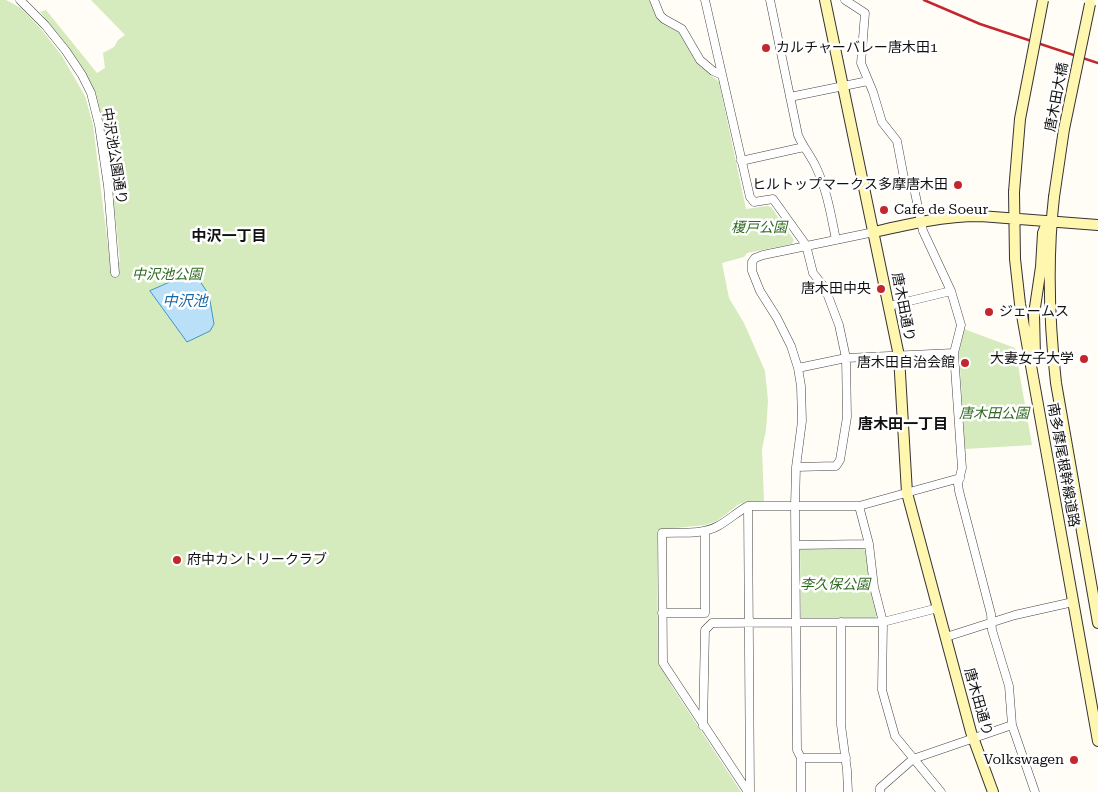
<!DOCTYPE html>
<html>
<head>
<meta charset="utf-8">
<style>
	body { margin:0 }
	canvas { display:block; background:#fffdf5 }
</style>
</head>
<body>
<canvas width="1098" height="792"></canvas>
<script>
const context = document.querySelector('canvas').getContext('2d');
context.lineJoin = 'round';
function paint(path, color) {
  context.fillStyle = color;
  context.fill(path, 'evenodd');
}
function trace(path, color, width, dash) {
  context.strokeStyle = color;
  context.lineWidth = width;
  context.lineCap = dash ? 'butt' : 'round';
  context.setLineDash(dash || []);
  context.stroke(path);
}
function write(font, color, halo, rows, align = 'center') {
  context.font = font + ' "Roboto Serif","Noto Sans JP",serif';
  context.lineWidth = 5;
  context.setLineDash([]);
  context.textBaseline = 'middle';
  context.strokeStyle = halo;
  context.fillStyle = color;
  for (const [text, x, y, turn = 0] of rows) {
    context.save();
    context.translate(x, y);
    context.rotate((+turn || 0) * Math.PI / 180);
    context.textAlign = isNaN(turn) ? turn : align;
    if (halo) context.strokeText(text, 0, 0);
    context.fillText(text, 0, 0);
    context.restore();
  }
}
const green = new Path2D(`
	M 0,0 L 6,0 L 21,8 L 41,29 L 62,56 L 85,96 L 93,125 L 110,263 L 120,262 L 110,166 L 100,109 L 85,72 L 65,43 L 40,12 L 46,10 L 97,73 L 105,68 L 103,53 L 114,47 L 118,40 L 125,35 L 91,0 L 650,0 L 657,17 L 667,26 L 680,33 L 698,64 L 719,82 L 746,209 L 767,206 L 771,207 L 794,240 L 792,244 L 747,253 L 744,257 L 722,263 L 729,298 L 744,323 L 765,371 L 768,401 L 766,430 L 762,449 L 764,501 L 747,502 L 739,504 L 717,521 L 705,525 L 657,530 L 658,661 L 673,688 L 741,792 L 0,792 Z
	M 964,329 L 1015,348 L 1032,445 L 965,449 L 959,351 Z
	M 800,548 L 862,548 L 866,551 L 871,589 L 878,614 L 874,620 L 801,619 Z`);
const water = new Path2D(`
	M 194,272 L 209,295 L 214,324 L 210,331 L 187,342 L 150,291 Z`);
const street = new Path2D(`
	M 20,0 L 45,25 L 66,51 L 82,75 L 91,93 L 99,125 L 108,186 L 115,273
	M 654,0 L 660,15 L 664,19 L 682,29 L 700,60 L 713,71 L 722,75
	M 705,0 L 750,197 L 754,202 L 773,199 L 806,245 L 813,273 L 825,288 L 839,325 L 846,358 L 847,417 L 840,460 L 836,466 L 796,467
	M 770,0 L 798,135 C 803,147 811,156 816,167 C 827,190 831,215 836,240
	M 845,0 L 865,13 L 861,63 L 873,92 L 882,122 L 897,141 L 904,178 L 914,188 L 923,231 L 951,291 L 961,325 L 954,353 L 962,468 L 958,484 L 959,491 L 991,614 L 992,630 L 1009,686 L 1012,725 L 1035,792
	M 790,97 L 868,81
	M 741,161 L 804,147
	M 889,306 L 951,291
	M 798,368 L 846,358 L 954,353
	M 748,506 L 750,792
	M 859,506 L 869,544 L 874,587 L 883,622 L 882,690 L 895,736 L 941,792
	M 796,545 L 869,544
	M 662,613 L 705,613 L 705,531
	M 841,622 L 841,725 L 847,770 L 848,792
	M 946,637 L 1015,615 L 1073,602
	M 703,726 L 705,630 L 712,623 L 883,622 L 938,608
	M 801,758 L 846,758
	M 748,792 L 663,663 L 662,533 C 680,532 702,535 718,526 C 729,520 737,512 748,506 L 859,506 L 960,478
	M 801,792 L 801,758 L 797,750 L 795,506 L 796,467 L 802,421 L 801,386 L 798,368 L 791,346 L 777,318 L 760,291 L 752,271 L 752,262 L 755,258 L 763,255 L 874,232
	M 880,792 L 880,788 L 913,759 L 1012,725`);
const secondary = new Path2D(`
	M 825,0 L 899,356 L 907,493 L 971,732 L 993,792
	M 1014,192 L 1015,259 L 1020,304 L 1098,741
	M 1054,197 C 1047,259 1049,321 1056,383 L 1098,623
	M 874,232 C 909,224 944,216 980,216 L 1098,225
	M 1035,356 L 1034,314 L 1041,267 L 1043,233 L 1046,225 L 1052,222`);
const rail = new Path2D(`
	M 924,0 L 980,24 L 1098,63`);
const secondaryBridge = new Path2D(`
	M 1014,192 L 1020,119 L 1043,0
	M 1054,197 L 1064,129 L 1090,4`);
const markers = [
	[766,48,5,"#c4262e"],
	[958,185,5,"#c4262e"],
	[884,210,5,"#c4262e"],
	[881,289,5,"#c4262e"],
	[989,312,5,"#c4262e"],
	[1084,359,5,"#c4262e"],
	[965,363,5,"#c4262e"],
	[177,560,5,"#c4262e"],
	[1074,760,5,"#c4262e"]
];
const poiNames = [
	["カルチャーバレー唐木田1",776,48,"left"],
	["ヒルトップマークス多摩唐木田",948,185],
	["Cafe de Soeur",894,210,"left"],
	["唐木田中央",871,289],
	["ジェームス",999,312,"left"],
	["大妻女子大学",1074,359],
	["唐木田自治会館",955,363],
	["府中カントリークラブ",187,560,"left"],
	["Volkswagen",1064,760]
];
const streetNames = [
	["唐木田大橋",1057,97,-79],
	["中沢池公園通り",114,156,81],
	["唐木田通り",903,307,79],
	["南多摩尾根幹線道路",1063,465,80],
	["唐木田通り",978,702,74]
];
const parkNames = [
	["榎戸公園",759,228],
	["中沢池公園",167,275],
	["唐木田公園",994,414],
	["李久保公園",835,585]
];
const neighbourhoodNames = [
	["中沢一丁目",229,237],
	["唐木田一丁目",903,425]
];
const waterNames = [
	["中沢池",185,302]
];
paint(green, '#d5ebbd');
paint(water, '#b9e0f7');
trace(water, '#3f96cf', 1);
trace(street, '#444', 9);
trace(secondary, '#333', 12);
trace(street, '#fff', 8);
trace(secondary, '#fff6b0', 10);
trace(rail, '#c4262e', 2.5);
trace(secondaryBridge, '#333', 12, []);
trace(secondaryBridge, '#fff6b0', 10);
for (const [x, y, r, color] of markers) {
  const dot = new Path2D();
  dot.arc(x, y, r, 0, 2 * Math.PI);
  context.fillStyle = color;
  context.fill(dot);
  trace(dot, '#fff', 2);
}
write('14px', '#111', '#fff', poiNames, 'right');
write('14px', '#111', '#fff', streetNames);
write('italic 14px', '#2f6b1f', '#fff', parkNames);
write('bold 15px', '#111', '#fff', neighbourhoodNames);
write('italic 15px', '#1768a6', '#fff', waterNames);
</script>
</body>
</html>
